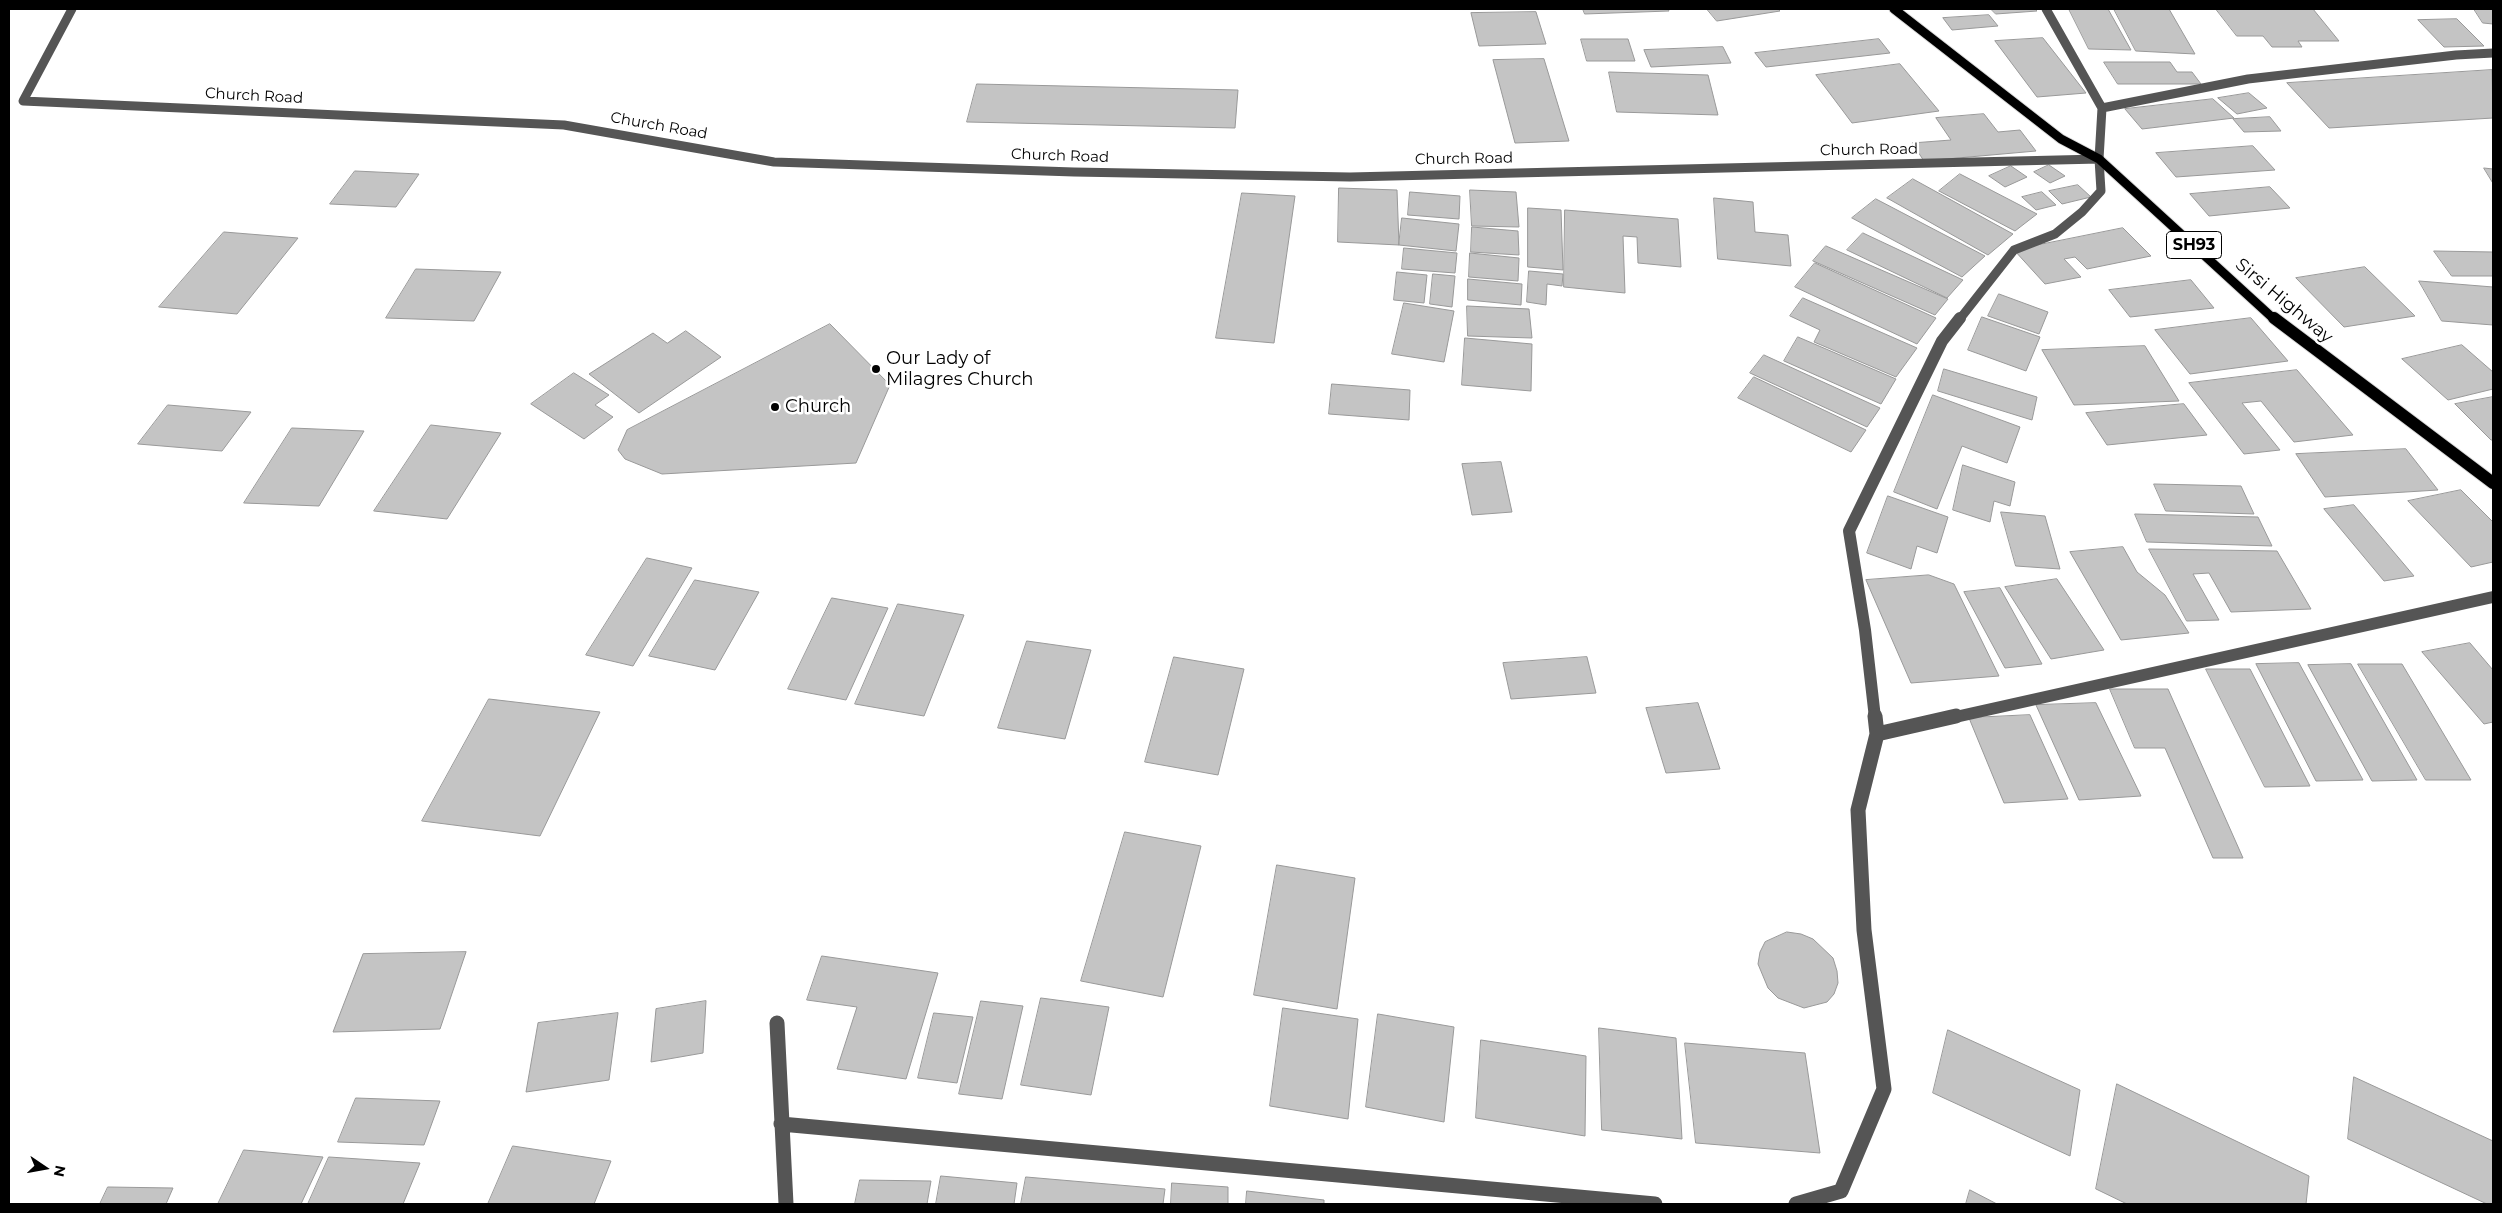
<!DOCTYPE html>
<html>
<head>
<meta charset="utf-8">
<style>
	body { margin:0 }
	#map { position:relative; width:2502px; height:1213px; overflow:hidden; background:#fff; font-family:Montserrat,sans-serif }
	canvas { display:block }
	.frame { position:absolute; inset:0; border:10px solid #000; pointer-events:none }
	.north { position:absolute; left:20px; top:1143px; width:50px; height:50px; -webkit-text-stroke:4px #fff; paint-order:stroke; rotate:102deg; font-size:14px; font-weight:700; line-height:20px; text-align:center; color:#000 }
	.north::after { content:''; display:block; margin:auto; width:18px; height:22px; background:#000; clip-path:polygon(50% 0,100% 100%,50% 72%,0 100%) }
</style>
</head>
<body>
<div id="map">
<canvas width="2502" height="1213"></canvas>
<div class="frame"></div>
<div class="north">N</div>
</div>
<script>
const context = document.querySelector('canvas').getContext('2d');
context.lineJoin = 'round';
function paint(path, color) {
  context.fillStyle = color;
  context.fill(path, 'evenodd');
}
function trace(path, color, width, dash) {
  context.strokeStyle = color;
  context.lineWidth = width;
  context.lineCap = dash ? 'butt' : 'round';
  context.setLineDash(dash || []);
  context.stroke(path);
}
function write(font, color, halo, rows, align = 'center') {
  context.font = font + ' Montserrat,sans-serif';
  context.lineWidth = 5;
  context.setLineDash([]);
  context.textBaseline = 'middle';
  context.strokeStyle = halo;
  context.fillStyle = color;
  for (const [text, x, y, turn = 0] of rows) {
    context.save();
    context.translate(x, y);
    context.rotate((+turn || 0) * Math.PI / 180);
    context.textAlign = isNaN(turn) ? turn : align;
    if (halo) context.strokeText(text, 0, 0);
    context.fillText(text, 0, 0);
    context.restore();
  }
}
const building = new Path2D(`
	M 1583,9 L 1668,9 L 1669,11 L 1585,14 Z
	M 1707,9 L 1778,9 L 1780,11 L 1717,21 Z
	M 1991,9 L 2035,9 L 2037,11 L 1996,14 Z
	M 2069,9 L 2108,9 L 2131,50 L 2089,49 Z
	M 2114,9 L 2169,9 L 2195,54 L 2136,51 Z
	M 2216,9 L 2313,9 L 2339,41 L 2298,41 L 2302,47 L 2272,47 L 2263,36 L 2237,36 Z
	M 2474,9 L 2493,9 L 2493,24 L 2483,23 Z
	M 1536,12 L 1546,44 L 1479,46 L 1471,13 Z
	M 1989,15 L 1998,26 L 1952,30 L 1943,18 Z
	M 2457,19 L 2484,46 L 2444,47 L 2418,20 Z
	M 2043,38 L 2086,93 L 2037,97 L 1995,41 Z
	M 1581,39 L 1628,39 L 1635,61 L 1587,61 Z
	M 1879,39 L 1890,53 L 1766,67 L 1755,53 Z
	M 1723,47 L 1731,63 L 1651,67 L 1644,50 Z
	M 1544,59 L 1569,141 L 1515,143 L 1493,60 Z
	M 2104,62 L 2170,62 L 2177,72 L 2192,72 L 2201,84 L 2118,84 Z
	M 1900,64 L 1939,111 L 1852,123 L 1816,75 Z
	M 2492,70 L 2493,118 L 2329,128 L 2287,83 Z
	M 1609,72 L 1708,75 L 1718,115 L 1617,112 Z
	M 977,84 L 1238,90 L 1235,128 L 967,122 Z
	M 2249,93 L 2267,108 L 2237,114 L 2218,98 Z
	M 2213,99 L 2234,118 L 2142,129 L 2125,109 Z
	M 1984,114 L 1998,132 L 2020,130 L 2036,151 L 1924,161 L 1912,143 L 1951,140 L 1936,118 Z
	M 2270,117 L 2281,131 L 2244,132 L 2233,119 Z
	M 2253,146 L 2275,170 L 2176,177 L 2156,153 Z
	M 2049,165 L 2065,176 L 2050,183 L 2034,172 Z
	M 2011,166 L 2027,177 L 2005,187 L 1989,176 Z
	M 2484,168 L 2493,169 L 2493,183 Z
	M 355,171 L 419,174 L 396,207 L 330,204 Z
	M 1960,174 L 2037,214 L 2015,231 L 1939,191 Z
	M 1913,179 L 2013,234 L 1988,255 L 1887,198 Z
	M 2078,185 L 2091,197 L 2062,204 L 2049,191 Z
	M 2270,187 L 2290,208 L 2209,216 L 2190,194 Z
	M 1339,188 L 1397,190 L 1399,245 L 1338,242 Z
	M 1470,190 L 1516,192 L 1519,227 L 1472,226 Z
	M 1410,192 L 1460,196 L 1459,219 L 1408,215 Z
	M 2042,192 L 2056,205 L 2036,210 L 2022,197 Z
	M 1242,193 L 1295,196 L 1274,343 L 1216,338 Z
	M 1714,198 L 1753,202 L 1755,232 L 1788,235 L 1791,266 L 1718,259 Z
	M 1876,199 L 1985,256 L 1962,277 L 1852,218 Z
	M 1528,208 L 1561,210 L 1563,270 L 1528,267 Z
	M 1565,210 L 1678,219 L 1681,267 L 1638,263 L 1637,237 L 1623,236 L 1625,293 L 1564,287 Z
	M 1402,218 L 1459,224 L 1456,251 L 1399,245 Z
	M 1472,227 L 1518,231 L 1519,255 L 1471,252 Z
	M 2123,228 L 2151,256 L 2087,269 L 2075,257 L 2064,259 L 2081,277 L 2045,284 L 2014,250 Z
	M 224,232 L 298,238 L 237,314 L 159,307 Z
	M 1863,233 L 1963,280 L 1947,298 L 1847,250 Z
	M 1826,246 L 1948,299 L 1935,315 L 1813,261 Z
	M 1404,248 L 1457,253 L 1455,273 L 1402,269 Z
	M 2434,251 L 2493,252 L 2493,276 L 2452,276 Z
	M 1470,253 L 1519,258 L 1518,281 L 1469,277 Z
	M 1815,263 L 1936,318 L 1917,344 L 1795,287 Z
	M 2365,267 L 2415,316 L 2344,327 L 2296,278 Z
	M 416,269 L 501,272 L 474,321 L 386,318 Z
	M 1529,271 L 1563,274 L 1562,286 L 1547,284 L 1546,305 L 1527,302 Z
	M 1397,272 L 1427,275 L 1424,303 L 1394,300 Z
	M 1433,274 L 1455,276 L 1452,307 L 1430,304 Z
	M 1468,279 L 1522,284 L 1521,305 L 1468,300 Z
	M 2191,280 L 2214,308 L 2130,317 L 2109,290 Z
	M 2419,281 L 2493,287 L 2493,325 L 2442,321 Z
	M 1999,294 L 2048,312 L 2039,334 L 1988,316 Z
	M 1803,298 L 1917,348 L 1896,377 L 1814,342 L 1820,330 L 1790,316 Z
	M 1404,303 L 1454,311 L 1444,362 L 1392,354 Z
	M 1467,306 L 1529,309 L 1532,338 L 1468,336 Z
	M 1982,317 L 2040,337 L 2026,371 L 1968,350 Z
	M 2251,318 L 2288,361 L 2190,374 L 2155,330 Z
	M 830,324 L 890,385 L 856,463 L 662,474 L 625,459 L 618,450 L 627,430 Z
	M 686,331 L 721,357 L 639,413 L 589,374 L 653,333 L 667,343 Z
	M 1798,337 L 1896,379 L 1881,404 L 1784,361 Z
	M 1465,338 L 1532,344 L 1531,391 L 1462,385 Z
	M 2462,345 L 2493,372 L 2493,389 L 2448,400 L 2402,359 Z
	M 2145,346 L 2179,401 L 2074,405 L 2042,350 Z
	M 1764,355 L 1880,408 L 1867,427 L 1750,373 Z
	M 1944,369 L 2037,397 L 2032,420 L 1938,391 Z
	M 2297,370 L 2353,435 L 2294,442 L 2261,401 L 2242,403 L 2280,450 L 2244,454 L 2189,383 Z
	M 574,373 L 609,395 L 595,405 L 613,417 L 584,439 L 531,404 Z
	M 1754,377 L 1866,430 L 1851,452 L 1738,398 Z
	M 1332,384 L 1410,390 L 1409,420 L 1329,414 Z
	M 1933,395 L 2020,427 L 2007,463 L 1962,446 L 1937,509 L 1894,492 Z
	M 2493,397 L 2493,440 L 2491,440 L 2455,404 Z
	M 2184,404 L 2207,435 L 2107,445 L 2086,413 Z
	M 168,405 L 251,412 L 222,451 L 138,444 Z
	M 431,425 L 501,433 L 447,519 L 374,511 Z
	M 292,428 L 364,431 L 319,506 L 244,503 Z
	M 2406,449 L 2438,490 L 2325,497 L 2296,454 Z
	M 1501,462 L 1512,512 L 1472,515 L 1462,464 Z
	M 1963,465 L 2015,482 L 2010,506 L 1994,501 L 1990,522 L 1953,510 Z
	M 2154,484 L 2241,486 L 2254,514 L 2166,511 Z
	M 2461,490 L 2493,522 L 2493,562 L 2471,567 L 2408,501 Z
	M 1888,496 L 1948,517 L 1937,553 L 1917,546 L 1911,569 L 1867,553 Z
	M 2354,505 L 2414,576 L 2384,581 L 2324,509 Z
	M 2001,512 L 2045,516 L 2060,569 L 2016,566 Z
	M 2135,514 L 2258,517 L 2272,546 L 2147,542 Z
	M 2123,547 L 2137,572 L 2165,595 L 2189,633 L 2121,640 L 2070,552 Z
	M 2149,549 L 2277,551 L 2311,609 L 2231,612 L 2209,573 L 2193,574 L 2219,620 L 2187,621 Z
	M 647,558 L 692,568 L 633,666 L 586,655 Z
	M 1929,575 L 1954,584 L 1999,676 L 1911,683 L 1866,580 Z
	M 2057,579 L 2104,650 L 2051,659 L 2005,587 Z
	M 695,580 L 759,592 L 715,670 L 649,656 Z
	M 2000,588 L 2042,664 L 2005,668 L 1964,592 Z
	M 832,598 L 888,608 L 846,700 L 788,689 Z
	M 898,604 L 964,615 L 924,716 L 855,704 Z
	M 1027,641 L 1091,650 L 1065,739 L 998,728 Z
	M 2470,643 L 2493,670 L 2493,722 L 2484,724 L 2422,652 Z
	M 1174,657 L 1244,669 L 1218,775 L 1145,762 Z
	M 1587,657 L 1596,693 L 1511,699 L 1503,663 Z
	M 2299,663 L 2363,780 L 2316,781 L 2256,664 Z
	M 2351,664 L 2417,780 L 2372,781 L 2308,665 Z
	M 2358,664 L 2402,664 L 2471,780 L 2426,780 Z
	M 2206,669 L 2250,669 L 2310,786 L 2265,787 Z
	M 2110,689 L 2168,689 L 2243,858 L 2213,858 L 2165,748 L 2135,748 Z
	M 489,699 L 600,712 L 540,836 L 422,821 Z
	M 1698,703 L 1720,769 L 1666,773 L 1646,708 Z
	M 2096,703 L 2141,796 L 2079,800 L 2036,705 Z
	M 2030,715 L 2068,799 L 2004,803 L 1969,718 Z
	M 1125,832 L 1201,846 L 1163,997 L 1081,981 Z
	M 1277,865 L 1355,878 L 1337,1009 L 1254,995 Z
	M 1787,932 L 1801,934 L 1813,939 L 1833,958 L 1837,971 L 1838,983 L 1834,994 L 1827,1002 L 1804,1008 L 1778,998 L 1768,988 L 1758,964 L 1760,952 L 1765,942 Z
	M 466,952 L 440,1029 L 333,1032 L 363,954 Z
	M 822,956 L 938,973 L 906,1079 L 837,1069 L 857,1007 L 807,1000 Z
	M 1041,998 L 1109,1007 L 1091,1095 L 1021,1085 Z
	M 706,1001 L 703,1053 L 651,1062 L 656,1009 Z
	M 981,1001 L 1023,1006 L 1002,1099 L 959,1094 Z
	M 1283,1008 L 1358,1019 L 1348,1119 L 1270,1106 Z
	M 618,1013 L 609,1080 L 526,1092 L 538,1023 Z
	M 934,1013 L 973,1017 L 957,1083 L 918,1078 Z
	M 1378,1014 L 1454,1027 L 1444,1122 L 1366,1107 Z
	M 1599,1028 L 1676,1038 L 1682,1139 L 1602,1130 Z
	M 1948,1030 L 2080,1090 L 2070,1156 L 1933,1093 Z
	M 1481,1040 L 1586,1056 L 1585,1136 L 1476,1118 Z
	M 1685,1043 L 1805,1053 L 1820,1153 L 1696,1143 Z
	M 2354,1077 L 2493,1141 L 2493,1204 L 2487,1204 L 2348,1139 Z
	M 2117,1084 L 2309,1176 L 2306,1204 L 2127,1204 L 2096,1189 Z
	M 356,1098 L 440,1101 L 424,1145 L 338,1142 Z
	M 513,1146 L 611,1161 L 594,1204 L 488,1204 Z
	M 244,1150 L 323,1157 L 301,1204 L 218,1204 Z
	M 329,1157 L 420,1163 L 403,1204 L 308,1204 Z
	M 941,1176 L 1017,1183 L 1014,1204 L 936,1204 Z
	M 1026,1177 L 1165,1189 L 1163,1204 L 1021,1204 Z
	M 860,1180 L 931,1181 L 927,1204 L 855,1204 Z
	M 1172,1183 L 1228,1187 L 1228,1204 L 1171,1204 Z
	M 108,1187 L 173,1188 L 166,1204 L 100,1204 Z
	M 1970,1190 L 1997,1204 L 1966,1204 Z
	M 1247,1191 L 1324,1200 L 1324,1204 L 1246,1204 Z`);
const minorFar2 = new Path2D(`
	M 72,9 L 23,101 L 564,125 L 774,162 L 1074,172 L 1350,177 L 2099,159
	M 2102,108 L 2248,79 L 2456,55 L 2493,53
	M 1959,320 L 2014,250 L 2055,234 L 2082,212 L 2101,191 L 2099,159 L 2102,108 L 2046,9`);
const minorFar1 = new Path2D(`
	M 1875,718 L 1865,630 L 1849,531 L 1942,341 L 1960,318
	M 1951,718 L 2493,597`);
const minor = new Path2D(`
	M 1875,716 L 1877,734
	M 777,1023 L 786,1204
	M 781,1124 L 1655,1204
	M 1796,1204 L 1841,1191 L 1884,1089 L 1864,930 L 1858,810 L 1877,734 L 1956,716`);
const majorFar1 = new Path2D(`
	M 1894,9 L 2061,139 L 2099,159 L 2275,320`);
const major = new Path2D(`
	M 2274,318 L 2493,483`);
const markers = [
	[876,369,5,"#000"],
	[775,407,5,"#000"]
];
const farStreetnames = [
	["Church Road",254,96,3],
	["Church Road",659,126,10],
	["Church Road",1869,150,-1],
	["Church Road",1060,156,2],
	["Church Road",1464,159,-1]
];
const shields = [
	[2194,245,55]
];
const shieldNames = [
	["SH93",2194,245]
];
const streetNames = [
	["Sirsi Highway",2284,301,40]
];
const poiNames = [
	["Our Lady of",886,359],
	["Milagres Church",886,380],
	["Church",785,407]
];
paint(building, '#c4c4c4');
trace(building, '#999', 1);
trace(majorFar1, '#dbdbdb', 11);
trace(major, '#dbdbdb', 14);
trace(minorFar2, '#555', 9);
trace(minorFar1, '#555', 12);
trace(minor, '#555', 15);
trace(majorFar1, '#000', 9);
trace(major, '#000', 12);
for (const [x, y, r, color] of markers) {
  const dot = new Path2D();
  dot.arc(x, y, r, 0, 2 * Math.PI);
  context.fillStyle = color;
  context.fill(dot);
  trace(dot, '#fff', 2);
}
write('15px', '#000', '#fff', farStreetnames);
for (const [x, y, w] of shields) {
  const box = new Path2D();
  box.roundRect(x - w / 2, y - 13.5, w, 27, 4);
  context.fillStyle = '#fff';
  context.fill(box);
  trace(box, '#000', 1);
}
write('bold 16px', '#000', null, shieldNames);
write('18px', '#000', '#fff', streetNames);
write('18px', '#000', '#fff', poiNames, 'left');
</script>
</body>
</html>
